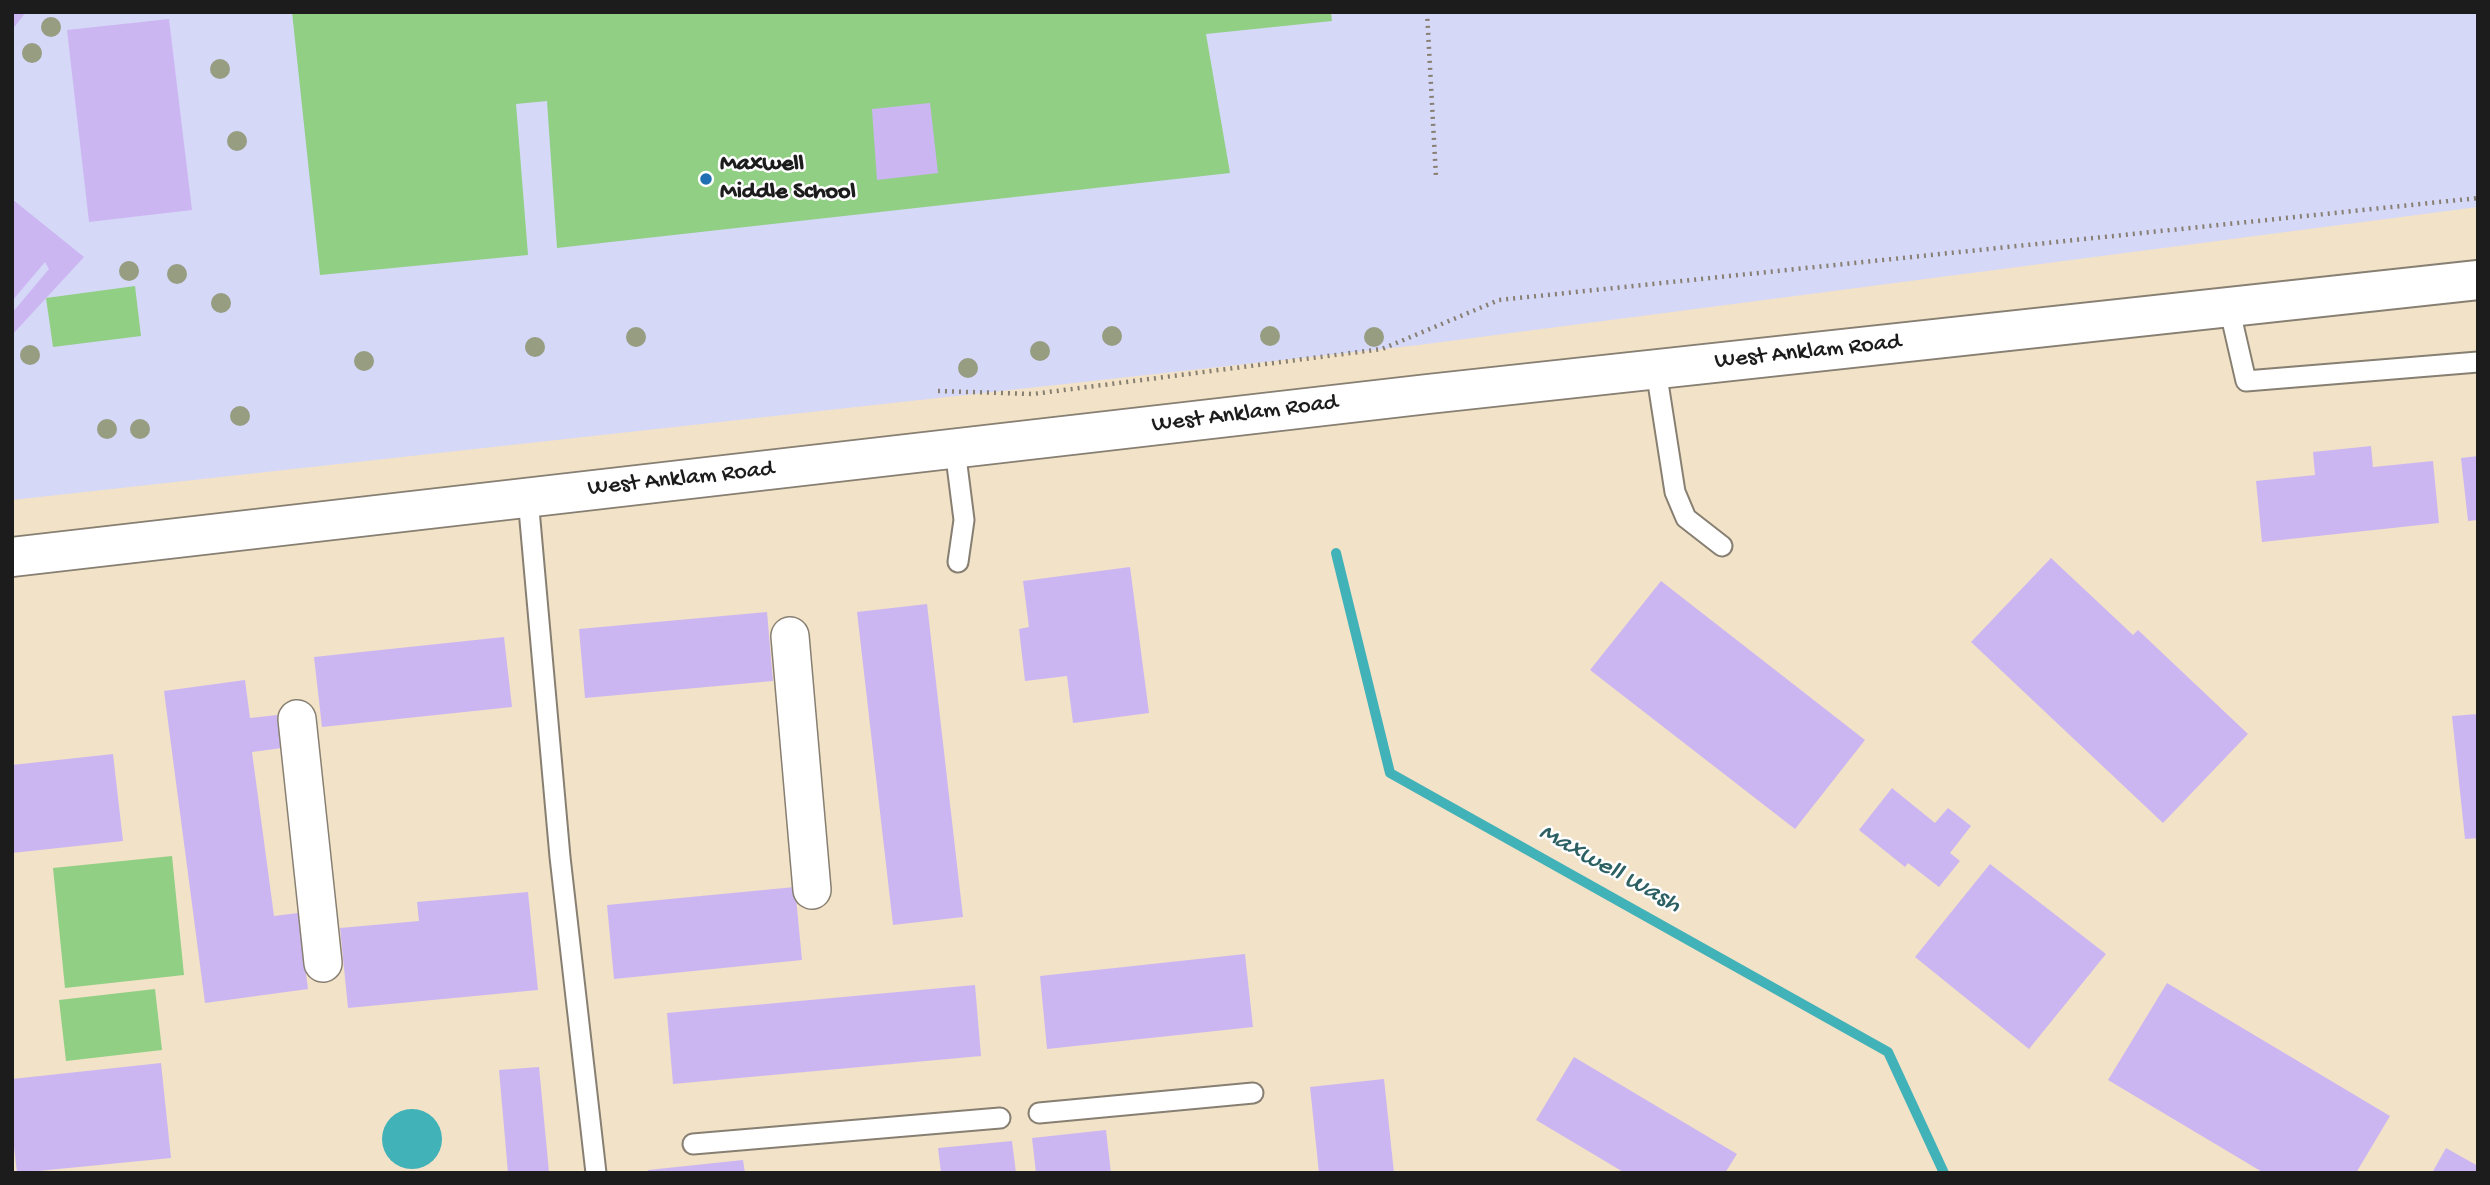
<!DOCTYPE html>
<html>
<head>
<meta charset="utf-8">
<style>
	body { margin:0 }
	#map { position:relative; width:2490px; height:1185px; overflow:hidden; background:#f2e2c7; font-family:"Gochi Hand",sans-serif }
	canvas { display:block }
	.frame { position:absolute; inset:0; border:14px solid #1c1c1c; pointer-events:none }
</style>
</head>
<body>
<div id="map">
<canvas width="2490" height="1185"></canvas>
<div class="frame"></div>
</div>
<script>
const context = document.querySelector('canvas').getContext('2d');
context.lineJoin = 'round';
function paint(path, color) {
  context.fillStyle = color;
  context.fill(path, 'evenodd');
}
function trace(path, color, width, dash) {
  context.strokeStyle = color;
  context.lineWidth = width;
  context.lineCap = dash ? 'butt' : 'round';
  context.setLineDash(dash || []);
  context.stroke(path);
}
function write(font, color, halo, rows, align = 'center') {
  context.font = font + ' "Gochi Hand",sans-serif';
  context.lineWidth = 5;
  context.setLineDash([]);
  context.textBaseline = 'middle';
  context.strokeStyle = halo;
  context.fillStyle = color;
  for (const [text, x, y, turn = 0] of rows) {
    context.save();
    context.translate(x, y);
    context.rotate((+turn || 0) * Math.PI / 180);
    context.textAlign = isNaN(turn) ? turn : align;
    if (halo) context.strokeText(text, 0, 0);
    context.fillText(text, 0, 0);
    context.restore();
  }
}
const built = new Path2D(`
	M 12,12 L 2478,12 L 2478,207 L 1419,345 L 12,500 Z`);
const green = new Path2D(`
	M 292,12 L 1331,12 L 1332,21 L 1206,34 L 1230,173 L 557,248 L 547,101 L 516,104 L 528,255 L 320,275 Z
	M 135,286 L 141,336 L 53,347 L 46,298 Z
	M 172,856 L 184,975 L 65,988 L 53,868 Z
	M 155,989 L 162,1050 L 66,1061 L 59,1000 Z`);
const water = new Path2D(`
	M382 1139a30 30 0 1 1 60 0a30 30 0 1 1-60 0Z`);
const stream = new Path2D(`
	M 1336,553 L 1390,773 L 1888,1052 L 1944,1173`);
const building = new Path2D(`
	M 12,12 L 26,12 L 12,30 Z
	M 169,19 L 192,210 L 89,222 L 67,30 Z
	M 930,103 L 938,173 L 877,180 L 872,109 Z
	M 12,199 L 84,257 L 12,335 L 12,313 L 49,269 L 45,262 L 12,301 Z
	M 2371,446 L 2373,467 L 2433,461 L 2439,523 L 2262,542 L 2256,481 L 2315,475 L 2313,452 Z
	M 2478,456 L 2478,520 L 2468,521 L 2461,458 Z
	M 2051,558 L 2133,635 L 2138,630 L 2248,734 L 2163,823 L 1971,642 Z
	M 1130,567 L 1149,713 L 1073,723 L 1067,676 L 1025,681 L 1019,629 L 1029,627 L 1023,581 Z
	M 1661,581 L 1865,740 L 1795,829 L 1590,670 Z
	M 927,604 L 963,917 L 893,925 L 857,612 Z
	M 767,612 L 773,681 L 585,698 L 579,629 Z
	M 504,637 L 512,707 L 322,727 L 314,657 Z
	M 245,680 L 250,718 L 277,715 L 282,748 L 252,752 L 274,916 L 298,913 L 308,989 L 205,1003 L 164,691 Z
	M 2478,714 L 2478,838 L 2465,839 L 2452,716 Z
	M 113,754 L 123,841 L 12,853 L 12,765 Z
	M 1892,788 L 1935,823 L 1948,808 L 1971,826 L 1950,853 L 1960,861 L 1939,887 L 1908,863 L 1905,867 L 1859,830 Z
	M 1990,864 L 2106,954 L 2029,1049 L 1915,957 Z
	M 795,887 L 802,960 L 614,979 L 607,905 Z
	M 528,892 L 538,990 L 348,1008 L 340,928 L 419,921 L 417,902 Z
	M 1245,954 L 1253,1027 L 1047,1049 L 1040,976 Z
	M 2167,983 L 2390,1116 L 2356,1173 L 2264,1173 L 2108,1080 Z
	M 975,985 L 981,1056 L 673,1084 L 667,1013 Z
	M 1574,1057 L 1737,1154 L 1725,1173 L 1625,1173 L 1536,1120 Z
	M 161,1063 L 171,1158 L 17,1173 L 12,1129 L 12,1079 Z
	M 539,1067 L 549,1172 L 508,1173 L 499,1070 Z
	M 1384,1079 L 1394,1173 L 1319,1173 L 1310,1087 Z
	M 1106,1130 L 1111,1173 L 1036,1173 L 1032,1138 Z
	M 1012,1141 L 1016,1173 L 941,1173 L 938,1148 Z
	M 2446,1148 L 2478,1166 L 2478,1173 L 2432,1173 Z
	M 743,1160 L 745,1173 L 648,1173 L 648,1170 Z`);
const path = new Path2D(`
	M 1427,12 L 1436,177
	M 938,391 L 1033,394 L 1382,349 L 1499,300 L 2478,198`);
const lane = new Path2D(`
	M 2229,307 L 2246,381 L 2478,362
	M 1656,370 L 1675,492 L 1686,518 L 1722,546
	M 955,449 L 964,520 L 958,562
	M 528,498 L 560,857 L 596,1173
	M 1039,1113 L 1253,1093
	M 693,1144 L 1000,1118`);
const street = new Path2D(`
	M 790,636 L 812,890
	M 297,719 L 323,963`);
const secondary = new Path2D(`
	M 12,557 L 1428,394 L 2478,280`);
const trees = [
	[51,27],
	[32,53],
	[220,69],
	[237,141],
	[129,271],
	[177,274],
	[221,303],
	[1112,336],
	[1270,336],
	[636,337],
	[1374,337],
	[535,347],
	[1040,351],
	[30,355],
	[364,361],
	[968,368],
	[240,416],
	[107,429],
	[140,429]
];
const markers = [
	[706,179,7,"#1f6fb2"]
];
const poiNames = [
	["Maxwell",720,165],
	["Middle School",720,193]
];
const streetNames = [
	["West Anklam Road",1808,353,-6],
	["West Anklam Road",1245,415,-7],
	["West Anklam Road",681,480,-6]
];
const waterNames = [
	["Maxwell Wash",1609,870,29]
];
paint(built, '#d6d8f8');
paint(green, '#91cf85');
paint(water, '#42b2b9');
trace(stream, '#42b2b9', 10);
paint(building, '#ccb6f2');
trace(lane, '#877f72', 23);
trace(street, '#877f72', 40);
trace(secondary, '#877f72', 42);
trace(path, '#877f72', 4.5, [2, 5]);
trace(lane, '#fff', 19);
trace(street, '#fff', 37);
trace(secondary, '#fff', 38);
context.fillStyle = '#969d80';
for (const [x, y] of trees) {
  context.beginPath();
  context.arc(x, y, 10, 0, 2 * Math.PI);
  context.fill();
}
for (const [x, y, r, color] of markers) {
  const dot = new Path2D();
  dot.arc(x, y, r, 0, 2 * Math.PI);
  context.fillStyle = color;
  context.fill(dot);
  trace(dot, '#fff', 2.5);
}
write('bold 24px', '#1c1c1c', '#fff', poiNames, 'left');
write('24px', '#1c1c1c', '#fff', streetNames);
write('italic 26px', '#2d6063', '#fff', waterNames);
</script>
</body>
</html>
